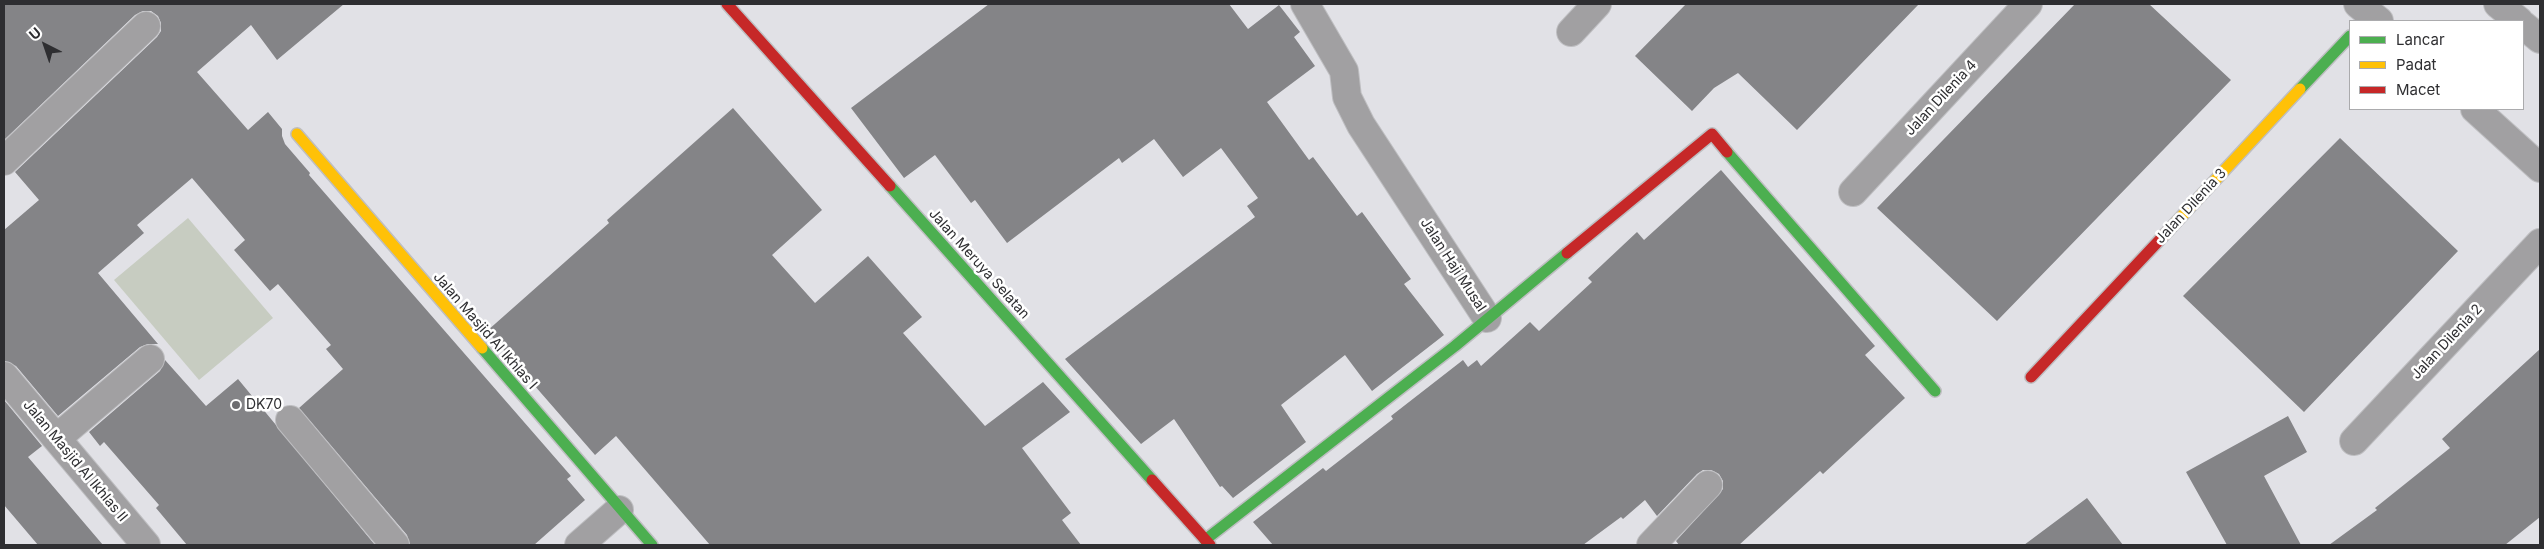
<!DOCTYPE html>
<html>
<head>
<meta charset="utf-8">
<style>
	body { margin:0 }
	#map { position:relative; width:2544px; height:549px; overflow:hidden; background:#e1e1e6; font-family:Inter,sans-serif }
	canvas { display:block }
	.frame { position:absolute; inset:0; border:5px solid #2e2e31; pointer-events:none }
	.legend { position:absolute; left:2349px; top:20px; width:175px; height:90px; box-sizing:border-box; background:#fff; border:1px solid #ababad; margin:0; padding:6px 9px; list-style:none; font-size:15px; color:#2e2e31 }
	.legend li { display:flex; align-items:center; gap:10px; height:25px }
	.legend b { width:25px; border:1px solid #ababad }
	.north { position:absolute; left:20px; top:20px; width:50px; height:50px; -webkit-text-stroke:4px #fff; paint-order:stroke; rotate:319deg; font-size:14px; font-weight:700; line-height:20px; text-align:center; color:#2e2e31 }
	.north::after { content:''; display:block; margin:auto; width:18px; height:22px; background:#2e2e31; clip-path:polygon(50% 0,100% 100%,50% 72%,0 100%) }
</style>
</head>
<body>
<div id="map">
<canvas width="2544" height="549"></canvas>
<div class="frame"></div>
<ul class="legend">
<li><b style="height:6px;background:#4caf50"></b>Lancar</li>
<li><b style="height:6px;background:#ffc107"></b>Padat</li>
<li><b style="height:6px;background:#c62828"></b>Macet</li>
</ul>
<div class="north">U</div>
</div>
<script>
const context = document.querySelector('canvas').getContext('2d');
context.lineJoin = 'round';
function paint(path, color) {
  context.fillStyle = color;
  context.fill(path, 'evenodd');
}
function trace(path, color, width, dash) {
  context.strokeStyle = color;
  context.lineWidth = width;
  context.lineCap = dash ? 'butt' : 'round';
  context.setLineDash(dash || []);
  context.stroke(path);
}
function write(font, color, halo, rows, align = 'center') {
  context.font = font + ' Inter,sans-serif';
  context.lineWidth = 5;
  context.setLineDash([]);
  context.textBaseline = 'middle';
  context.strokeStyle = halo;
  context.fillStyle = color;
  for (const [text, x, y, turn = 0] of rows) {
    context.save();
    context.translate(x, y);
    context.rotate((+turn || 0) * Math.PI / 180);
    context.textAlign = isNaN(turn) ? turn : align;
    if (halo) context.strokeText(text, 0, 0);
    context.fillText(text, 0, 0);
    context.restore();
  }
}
const green = new Path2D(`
	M 188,218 L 273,318 L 199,380 L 114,280 Z`);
const building = new Path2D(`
	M 4,4 L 344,4 L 277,60 L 251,25 L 197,72 L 248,130 L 268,112 L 282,129 L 282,136 L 285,144 L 310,173 L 309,175 L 571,476 L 567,479 L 585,500 L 534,545 L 410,545 L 407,535 L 299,408 L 343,369 L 326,349 L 331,345 L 278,284 L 270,291 L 234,250 L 245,240 L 192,178 L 137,225 L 144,233 L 98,273 L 158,344 L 148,344 L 140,347 L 58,416 L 16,366 L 4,361 L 4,230 L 39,200 L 15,172 L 157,37 L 161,31 L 161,23 L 158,16 L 151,11 L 143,11 L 135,15 L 4,140 Z
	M 989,4 L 1229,4 L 1248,29 L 1279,5 L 1300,32 L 1294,37 L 1315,66 L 1267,102 L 1309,160 L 1313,157 L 1357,216 L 1362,212 L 1411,279 L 1404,284 L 1444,335 L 1372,391 L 1345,355 L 1281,405 L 1306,442 L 1233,498 L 1222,486 L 1220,487 L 1174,419 L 1141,444 L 1065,359 L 1255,217 L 1247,206 L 1258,198 L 1221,148 L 1183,177 L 1154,139 L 1122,163 L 1119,158 L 1007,243 L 975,200 L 971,203 L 935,155 L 904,178 L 851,108 Z
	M 1686,4 L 1919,4 L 1797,130 L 1738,73 L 1714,88 L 1692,111 L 1635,56 Z
	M 2075,4 L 2149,4 L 2231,80 L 1997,321 L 1877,208 Z
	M 733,108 L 822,210 L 772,255 L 815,303 L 868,256 L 922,317 L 903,333 L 985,426 L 1043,382 L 1070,412 L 1022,448 L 1071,513 L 1062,520 L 1081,545 L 710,545 L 616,436 L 595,455 L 487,331 L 609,223 L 607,220 Z
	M 2340,138 L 2458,251 L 2304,412 L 2183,296 Z
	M 1721,170 L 1875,346 L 1865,355 L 1905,398 L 1823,474 L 1820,471 L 1739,545 L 1679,545 L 1676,541 L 1723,489 L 1723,481 L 1719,474 L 1711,470 L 1703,470 L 1697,474 L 1657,516 L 1645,500 L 1623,519 L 1621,517 L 1583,545 L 1273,545 L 1253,522 L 1323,468 L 1326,471 L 1393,419 L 1391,416 L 1463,360 L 1468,367 L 1477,360 L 1481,366 L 1530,322 L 1539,331 L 1592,282 L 1588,278 L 1637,232 L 1644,240 Z
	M 2540,349 L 2540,517 L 2505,545 L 2329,545 L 2377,510 L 2375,508 L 2450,448 L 2442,439 Z
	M 165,360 L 206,406 L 238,379 L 375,545 L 187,545 L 156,508 L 159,505 L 104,442 L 100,446 L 89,432 L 160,371 Z
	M 4,400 L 42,446 L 28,457 L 103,545 L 38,545 L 4,505 Z
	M 2288,416 L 2307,452 L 2264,476 L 2301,545 L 2227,545 L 2186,472 Z
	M 2087,498 L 2123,545 L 2024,545 Z`);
const street = new Path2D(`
	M 1305,4 L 1344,71 L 1347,97 L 1361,125 L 1487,318
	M 2358,4 L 2379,21
	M 2498,4 L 2519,21
	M 2523,25 L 2540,39
	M 1571,32 L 1597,4
	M 2475,109 L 2540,168
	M 4,161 L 146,26
	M 1853,192 L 2028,4
	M 4,376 L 146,545
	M 290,420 L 395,545
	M 57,438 L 150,359
	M 2354,441 L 2540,243
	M 579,545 L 619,510
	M 1651,545 L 1708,485`);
const fast = new Path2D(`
	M 2300,89 L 2350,36
	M 1727,152 L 1935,391
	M 890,186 L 1152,480
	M 482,348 L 652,545
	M 1205,540 L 1455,346 L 1567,253`);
const slow = new Path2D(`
	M 297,134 L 482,348
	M 2168,231 L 2300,89`);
const jam = new Path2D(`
	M 727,4 L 890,186
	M 1567,253 L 1712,134 L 1727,152
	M 2031,377 L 2168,231
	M 1152,480 L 1210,545`);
const markers = [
	[236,405,5,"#6d6d70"]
];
const streetNames = [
	["Jalan Dilenia 4",1941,98,-47],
	["Jalan Dilenia 3",2191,206,-47],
	["Jalan Meruya Selatan",979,264,48],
	["Jalan Haji Musal",1453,265,57],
	["Jalan Masjid Al Ikhlas I",485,331,49],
	["Jalan Dilenia 2",2447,342,-47],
	["Jalan Masjid Al Ikhlas II",75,461,50]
];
const poiNames = [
	["DK70",246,405]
];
paint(green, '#c7ccc1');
paint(building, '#848487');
trace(street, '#bebec1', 30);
trace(fast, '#bebec1', 14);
trace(slow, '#bebec1', 14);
trace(jam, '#bebec1', 14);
trace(street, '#a1a0a2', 28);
trace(fast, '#4caf50', 11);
trace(slow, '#ffc107', 11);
trace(jam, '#c62828', 11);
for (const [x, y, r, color] of markers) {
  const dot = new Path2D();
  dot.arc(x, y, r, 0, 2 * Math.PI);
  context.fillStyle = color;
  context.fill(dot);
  trace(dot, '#fff', 2);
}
write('14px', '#2e2e31', '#fff', streetNames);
write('14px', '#2e2e31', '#fff', poiNames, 'left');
</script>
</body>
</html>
